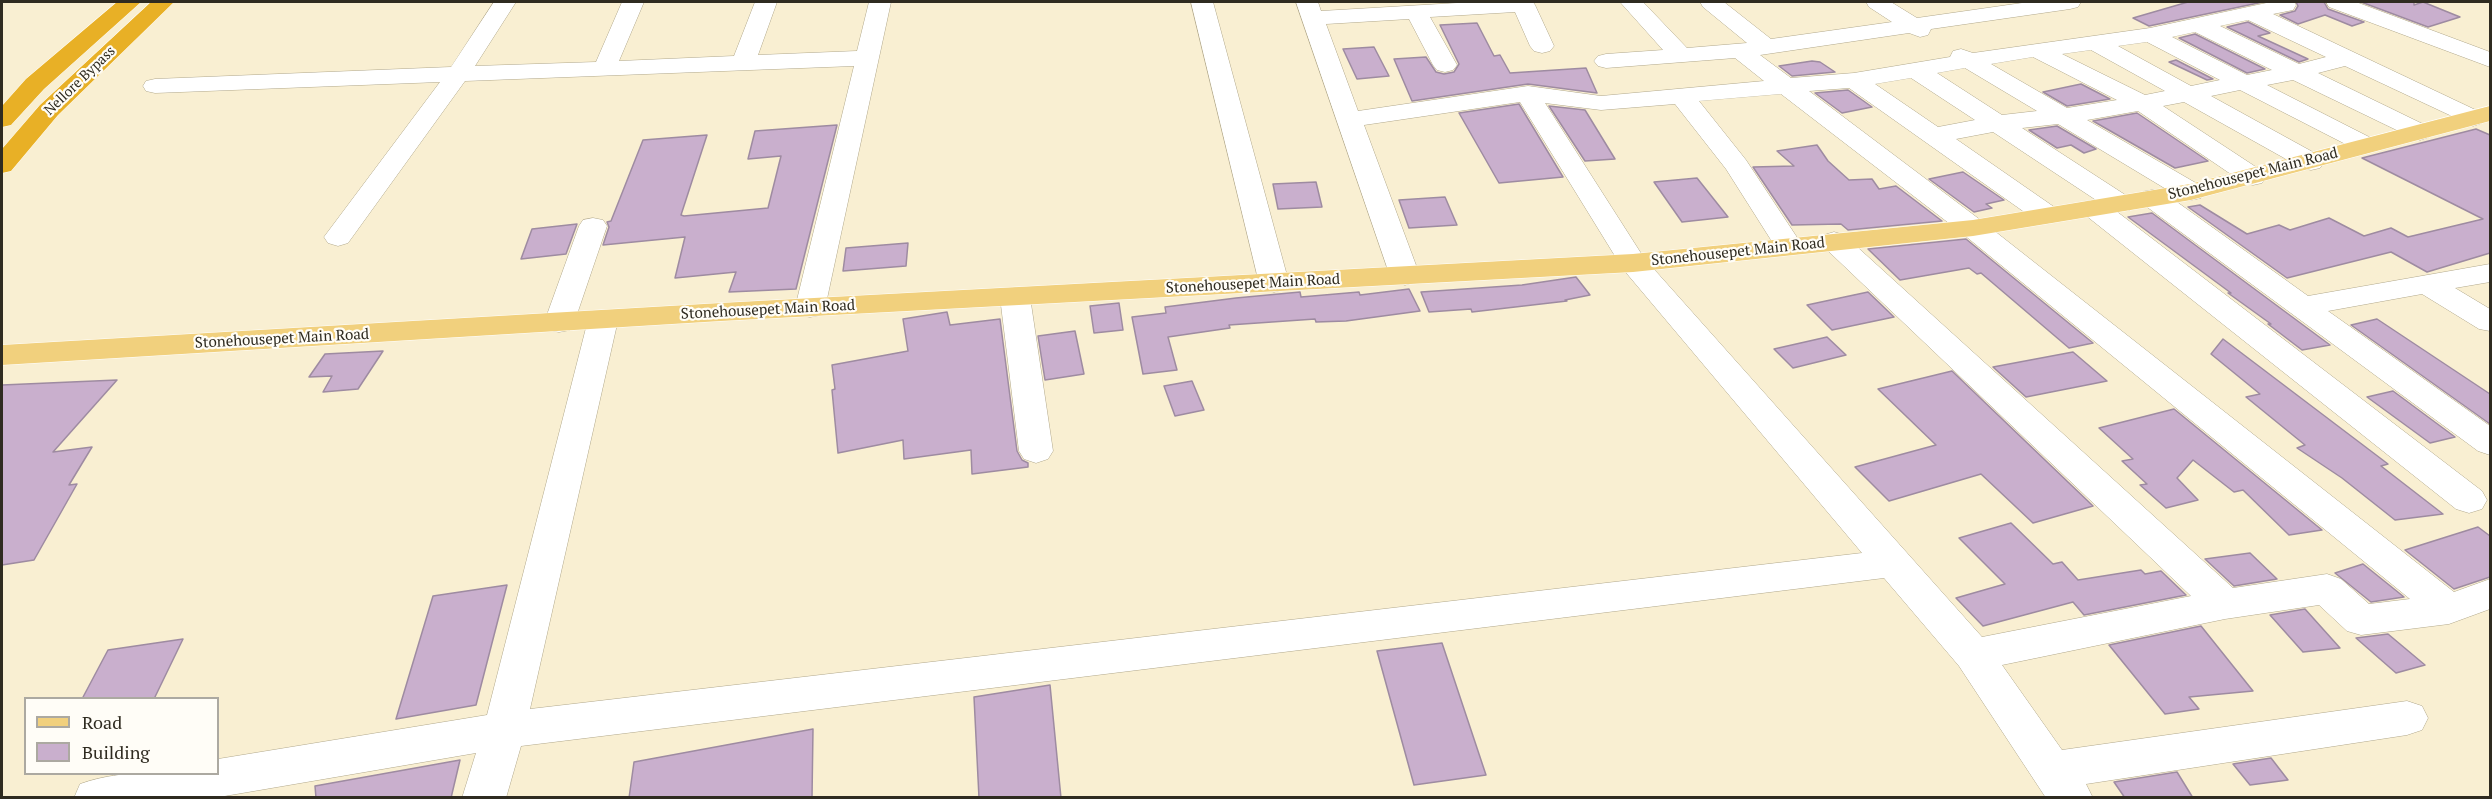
<!DOCTYPE html>
<html>
<head>
<meta charset="utf-8">
<style>
	body { margin:0 }
	#map { position:relative; width:2492px; height:799px; overflow:hidden; background:#f9efd2; font-family:"PT Serif",serif }
	canvas { display:block }
	.frame { position:absolute; inset:0; border:3px solid #2f2b20; pointer-events:none }
	.legend { position:absolute; left:24px; top:697px; width:195px; height:78px; box-sizing:border-box; background:#fffdf7; border:2px solid #aca9a1; margin:0; padding:8px 10px; list-style:none; font-size:18px; color:#2f2b20 }
	.legend li { display:flex; align-items:center; gap:12px; height:30px }
	.legend b { width:30px; border:2px solid #aca9a1 }
</style>
</head>
<body>
<div id="map">
<canvas width="2492" height="799"></canvas>
<div class="frame"></div>
<ul class="legend">
<li><b style="height:8px;background:#f1d07d"></b>Road</li>
<li><b style="height:16px;background:#c9afcd"></b>Building</li>
</ul>
</div>
<script>
const context = document.querySelector('canvas').getContext('2d');
context.lineJoin = 'round';
function paint(path, color) {
  context.fillStyle = color;
  context.fill(path, 'evenodd');
}
function trace(path, color, width, dash) {
  context.strokeStyle = color;
  context.lineWidth = width;
  context.lineCap = dash ? 'butt' : 'round';
  context.setLineDash(dash || []);
  context.stroke(path);
}
function write(font, color, halo, rows, align = 'center') {
  context.font = font + ' "PT Serif",serif';
  context.lineWidth = 4.5;
  context.setLineDash([]);
  context.textBaseline = 'middle';
  context.strokeStyle = halo;
  context.fillStyle = color;
  for (const [text, x, y, turn = 0] of rows) {
    context.save();
    context.translate(x, y);
    context.rotate((+turn || 0) * Math.PI / 180);
    context.textAlign = isNaN(turn) ? turn : align;
    if (halo) context.strokeText(text, 0, 0);
    context.fillText(text, 0, 0);
    context.restore();
  }
}
const building = new Path2D(`
	M 2188,2 L 2263,2 L 2149,26 L 2133,18 Z
	M 2296,2 L 2324,2 L 2328,9 L 2364,22 L 2352,26 L 2325,15 L 2298,24 L 2280,15 L 2295,11 L 2298,6 Z
	M 2361,2 L 2414,2 L 2414,5 L 2423,2 L 2460,17 L 2428,27 Z
	M 2248,22 L 2270,33 L 2258,36 L 2308,59 L 2299,62 L 2227,27 Z
	M 1477,23 L 1494,56 L 1500,55 L 1510,73 L 1586,68 L 1597,93 L 1528,84 L 1412,101 L 1394,59 L 1426,57 L 1436,72 L 1444,74 L 1454,72 L 1459,64 L 1440,25 Z
	M 2195,34 L 2265,69 L 2247,73 L 2179,38 Z
	M 1374,47 L 1389,76 L 1357,79 L 1343,49 Z
	M 2176,60 L 2213,79 L 2207,80 L 2169,62 Z
	M 1812,61 L 1820,62 L 1835,72 L 1792,76 L 1779,66 Z
	M 2081,84 L 2110,99 L 2067,106 L 2043,92 Z
	M 1848,90 L 1872,107 L 1842,113 L 1815,93 Z
	M 1519,104 L 1563,177 L 1499,183 L 1459,113 Z
	M 1549,106 L 1585,110 L 1615,159 L 1585,161 Z
	M 2137,113 L 2208,161 L 2175,168 L 2093,121 Z
	M 837,125 L 796,289 L 729,292 L 736,272 L 675,278 L 685,237 L 603,245 L 609,227 L 607,222 L 611,221 L 643,140 L 707,135 L 681,215 L 684,216 L 768,208 L 781,156 L 748,159 L 755,131 Z
	M 2057,126 L 2096,149 L 2084,153 L 2071,145 L 2057,148 L 2029,130 Z
	M 2476,129 L 2490,135 L 2490,253 L 2427,272 L 2391,252 L 2287,278 L 2188,207 L 2200,205 L 2247,234 L 2279,225 L 2290,230 L 2329,218 L 2364,236 L 2391,228 L 2408,237 L 2483,219 L 2362,158 Z
	M 1817,145 L 1828,161 L 1849,180 L 1872,179 L 1879,189 L 1896,186 L 1942,221 L 1848,230 L 1841,224 L 1792,225 L 1753,167 L 1794,166 L 1777,151 Z
	M 1963,172 L 2004,200 L 1986,204 L 1992,208 L 1974,212 L 1929,179 Z
	M 1697,178 L 1728,217 L 1682,222 L 1654,182 Z
	M 1316,182 L 1322,207 L 1278,209 L 1273,184 Z
	M 1445,197 L 1457,225 L 1409,228 L 1399,200 Z
	M 2152,213 L 2330,345 L 2302,350 L 2268,324 L 2271,324 L 2228,293 L 2231,293 L 2128,217 Z
	M 577,224 L 566,254 L 521,259 L 532,229 Z
	M 1966,239 L 2093,343 L 2069,348 L 1981,273 L 1977,274 L 1969,268 L 1900,280 L 1868,249 Z
	M 908,243 L 906,266 L 843,271 L 846,248 Z
	M 1576,277 L 1590,295 L 1565,300 L 1567,301 L 1472,312 L 1471,309 L 1429,312 L 1421,292 L 1522,285 Z
	M 1409,289 L 1420,311 L 1346,321 L 1316,322 L 1315,319 L 1229,325 L 1230,328 L 1168,337 L 1177,370 L 1143,374 L 1132,317 L 1166,313 L 1165,307 L 1236,298 L 1300,292 L 1301,297 L 1359,292 L 1360,295 Z
	M 1868,292 L 1894,317 L 1832,330 L 1807,305 Z
	M 1119,303 L 1123,330 L 1094,333 L 1090,306 Z
	M 947,312 L 950,325 L 1000,319 L 1017,451 L 1022,460 L 1028,463 L 1028,467 L 972,474 L 971,450 L 904,459 L 903,440 L 838,453 L 832,390 L 835,389 L 832,365 L 908,351 L 903,319 Z
	M 2377,319 L 2490,394 L 2490,424 L 2351,325 Z
	M 1075,331 L 1084,374 L 1045,380 L 1038,336 Z
	M 1827,337 L 1846,355 L 1793,368 L 1774,349 Z
	M 2223,339 L 2388,464 L 2381,466 L 2443,514 L 2395,520 L 2342,478 L 2297,448 L 2305,445 L 2246,397 L 2260,394 L 2211,354 Z
	M 383,351 L 358,389 L 323,392 L 332,376 L 309,377 L 325,354 Z
	M 2073,352 L 2107,381 L 2026,397 L 1993,367 Z
	M 1952,371 L 2093,506 L 2033,523 L 1981,474 L 1889,501 L 1855,467 L 1936,445 L 1878,389 Z
	M 117,380 L 53,452 L 92,447 L 69,485 L 77,484 L 34,560 L 2,565 L 2,385 Z
	M 1192,381 L 1204,410 L 1175,416 L 1164,386 Z
	M 2393,391 L 2455,437 L 2430,443 L 2367,397 Z
	M 2174,409 L 2322,530 L 2289,535 L 2243,490 L 2234,492 L 2193,460 L 2177,478 L 2198,500 L 2166,508 L 2140,485 L 2147,484 L 2122,461 L 2133,459 L 2099,428 Z
	M 2011,523 L 2053,564 L 2062,562 L 2078,580 L 2141,570 L 2145,574 L 2161,571 L 2186,595 L 2084,615 L 2073,602 L 1983,626 L 1956,598 L 2005,584 L 1959,538 Z
	M 2478,527 L 2490,536 L 2490,577 L 2454,589 L 2405,550 Z
	M 2250,553 L 2277,579 L 2234,586 L 2205,559 Z
	M 2363,564 L 2404,597 L 2371,602 L 2335,573 Z
	M 507,585 L 476,705 L 396,719 L 433,596 Z
	M 2305,609 L 2340,648 L 2303,652 L 2270,615 Z
	M 2201,626 L 2253,691 L 2189,697 L 2199,709 L 2165,714 L 2109,645 Z
	M 2388,634 L 2425,665 L 2396,673 L 2356,638 Z
	M 183,639 L 154,699 L 82,699 L 108,650 Z
	M 1442,643 L 1486,775 L 1414,785 L 1377,651 Z
	M 1050,685 L 1061,798 L 979,798 L 974,697 Z
	M 813,729 L 812,798 L 629,798 L 634,762 Z
	M 2271,758 L 2288,780 L 2250,785 L 2233,764 Z
	M 460,760 L 451,798 L 316,798 L 315,786 Z
	M 2177,772 L 2193,798 L 2125,798 L 2114,782 Z`);
const minor = new Path2D(`
	M 494,2 L 516,2 L 475,66 L 596,62 L 622,2 L 644,2 L 619,61 L 734,56 L 755,2 L 777,2 L 758,55 L 857,51 L 869,2 L 891,2 L 825,308 L 821,315 L 810,317 L 799,315 L 795,308 L 854,66 L 465,81 L 348,243 L 338,246 L 328,243 L 324,237 L 440,82 L 155,93 L 146,91 L 143,86 L 146,81 L 155,79 L 451,67 Z
	M 1191,2 L 1213,2 L 1289,283 L 1285,289 L 1274,292 L 1263,289 L 1259,283 Z
	M 1296,2 L 1318,2 L 1321,11 L 1474,2 L 1533,2 L 1535,5 L 1554,46 L 1550,51 L 1542,53 L 1534,51 L 1530,46 L 1515,12 L 1430,17 L 1457,65 L 1453,70 L 1445,72 L 1437,70 L 1433,65 L 1409,19 L 1326,24 L 1358,111 L 1528,86 L 1601,96 L 1764,81 L 1735,58 L 1606,68 L 1598,66 L 1594,61 L 1598,56 L 1606,54 L 1663,50 L 1620,2 L 1643,2 L 1687,48 L 1747,43 L 1703,7 L 1700,2 L 1724,2 L 1771,39 L 1892,22 L 1869,7 L 1866,2 L 1891,2 L 1917,18 L 2029,2 L 2081,2 L 2078,7 L 2070,9 L 1931,29 L 1928,35 L 1920,37 L 1909,33 L 1760,55 L 1791,78 L 1854,73 L 1950,57 L 1953,51 L 1961,49 L 1973,53 L 2150,28 L 2271,2 L 2294,2 L 2296,5 L 2293,10 L 2273,14 L 2482,113 L 2486,118 L 2482,123 L 2473,126 L 2345,66 L 2318,73 L 2429,127 L 2433,132 L 2429,137 L 2420,140 L 2411,137 L 2293,80 L 2267,85 L 2375,140 L 2379,145 L 2375,150 L 2366,153 L 2357,150 L 2240,90 L 2211,96 L 2320,156 L 2324,162 L 2320,168 L 2311,170 L 2302,168 L 2184,102 L 2163,106 L 2262,171 L 2266,177 L 2262,183 L 2253,185 L 2244,183 L 2138,111 L 2087,120 L 2201,186 L 2205,192 L 2201,198 L 2191,200 L 2181,198 L 2058,124 L 2022,128 L 2130,198 L 2134,204 L 2130,210 L 2116,211 L 2482,491 L 2487,500 L 2482,509 L 2469,513 L 2456,509 L 2084,214 L 2080,208 L 2084,202 L 2096,200 L 1993,132 L 1956,139 L 2057,209 L 2061,215 L 2057,221 L 2047,223 L 2037,221 L 1849,88 L 1809,91 L 1983,222 L 2454,592 L 2490,579 L 2490,609 L 2449,624 L 2361,635 L 2347,631 L 2319,605 L 2225,619 L 2002,665 L 2062,750 L 2407,701 L 2422,706 L 2428,718 L 2422,730 L 2407,735 L 2086,784 L 2093,798 L 2046,798 L 1959,666 L 1884,578 L 521,746 L 506,798 L 462,798 L 476,753 L 213,798 L 74,798 L 80,784 C 124,768 172,774 218,774 L 218,759 L 487,715 L 588,320 L 592,313 L 603,311 L 614,313 L 618,320 L 530,709 L 1862,553 L 1623,269 L 1520,102 L 1364,125 L 1420,276 L 1415,282 L 1405,285 L 1395,282 L 1390,276 ZM 2248,20 L 2326,57 L 2299,64 L 2220,26 ZM 2195,32 L 2272,70 L 2247,75 L 2172,37 ZM 2147,42 L 2220,80 L 2191,86 L 2118,46 ZM 2091,50 L 2165,91 L 2145,95 L 2062,54 ZM 2033,57 L 2117,100 L 2067,108 L 1991,64 ZM 1965,68 L 2037,111 L 2002,115 L 1937,73 ZM 1911,78 L 1975,120 L 1938,127 L 1875,84 ZM 1781,94 L 1963,234 L 2410,599 L 2369,604 L 2341,579 L 2327,574 L 2233,588 L 1844,235 L 1834,232 L 1824,235 L 1820,241 L 1824,247 L 2191,596 L 1982,637 L 1644,258 L 1545,103 L 1601,110 L 1675,104 L 1726,169 L 1778,251 L 1788,254 L 1798,251 L 1802,245 L 1746,160 L 1699,101 Z
	M 2326,2 L 2356,2 L 2490,52 L 2490,67 L 2329,7 Z
	M 2153,190 L 2163,192 L 2308,296 L 2490,264 L 2490,282 L 2455,288 L 2490,309 L 2490,331 L 2479,329 L 2422,294 L 2328,311 L 2490,426 L 2490,455 L 2478,451 L 2143,204 L 2139,198 L 2143,192 Z
	M 593,218 L 603,220 L 607,226 L 574,323 L 570,330 L 559,332 L 548,330 L 544,323 L 579,226 L 583,220 Z
	M 1015,288 L 1026,291 L 1030,297 L 1053,451 L 1048,459 L 1036,463 L 1024,459 L 1019,451 L 1000,297 L 1004,291 Z`);
const major = new Path2D(`
	M 2490,106 L 2490,121 L 2191,200 L 1973,236 L 1633,272 L 721,321 L 2,365 L 2,345 L 721,303 L 1633,254 L 1973,220 L 2190,184 Z`);
const highway = new Path2D(`
	M 117,2 L 141,2 L 44,89 L 11,125 L 2,127 L 2,106 L 26,79 Z
	M 151,2 L 174,2 L 58,115 L 11,171 L 2,173 L 2,149 L 40,105 Z`);
const farStreetnames = [
	["Nellore Bypass",80,81,-44]
];
const streetNames = [
	["Stonehousepet Main Road",2253,174,-14],
	["Stonehousepet Main Road",1738,252,-6],
	["Stonehousepet Main Road",1253,284,-3],
	["Stonehousepet Main Road",768,310,-3],
	["Stonehousepet Main Road",282,339,-3]
];
paint(building, '#c9afcd');
trace(building, '#9e8ba1', 1.5);
trace(minor, '#b1a88c', 1);
trace(major, '#fff', 1);
trace(highway, '#fff', 1);
paint(minor, '#fff');
paint(major, '#f1d07d');
paint(highway, '#e8b026');
write('14px', '#2f2b20', '#fffdf7', farStreetnames);
write('15px', '#2f2b20', '#fffdf7', streetNames);
</script>
</body>
</html>
